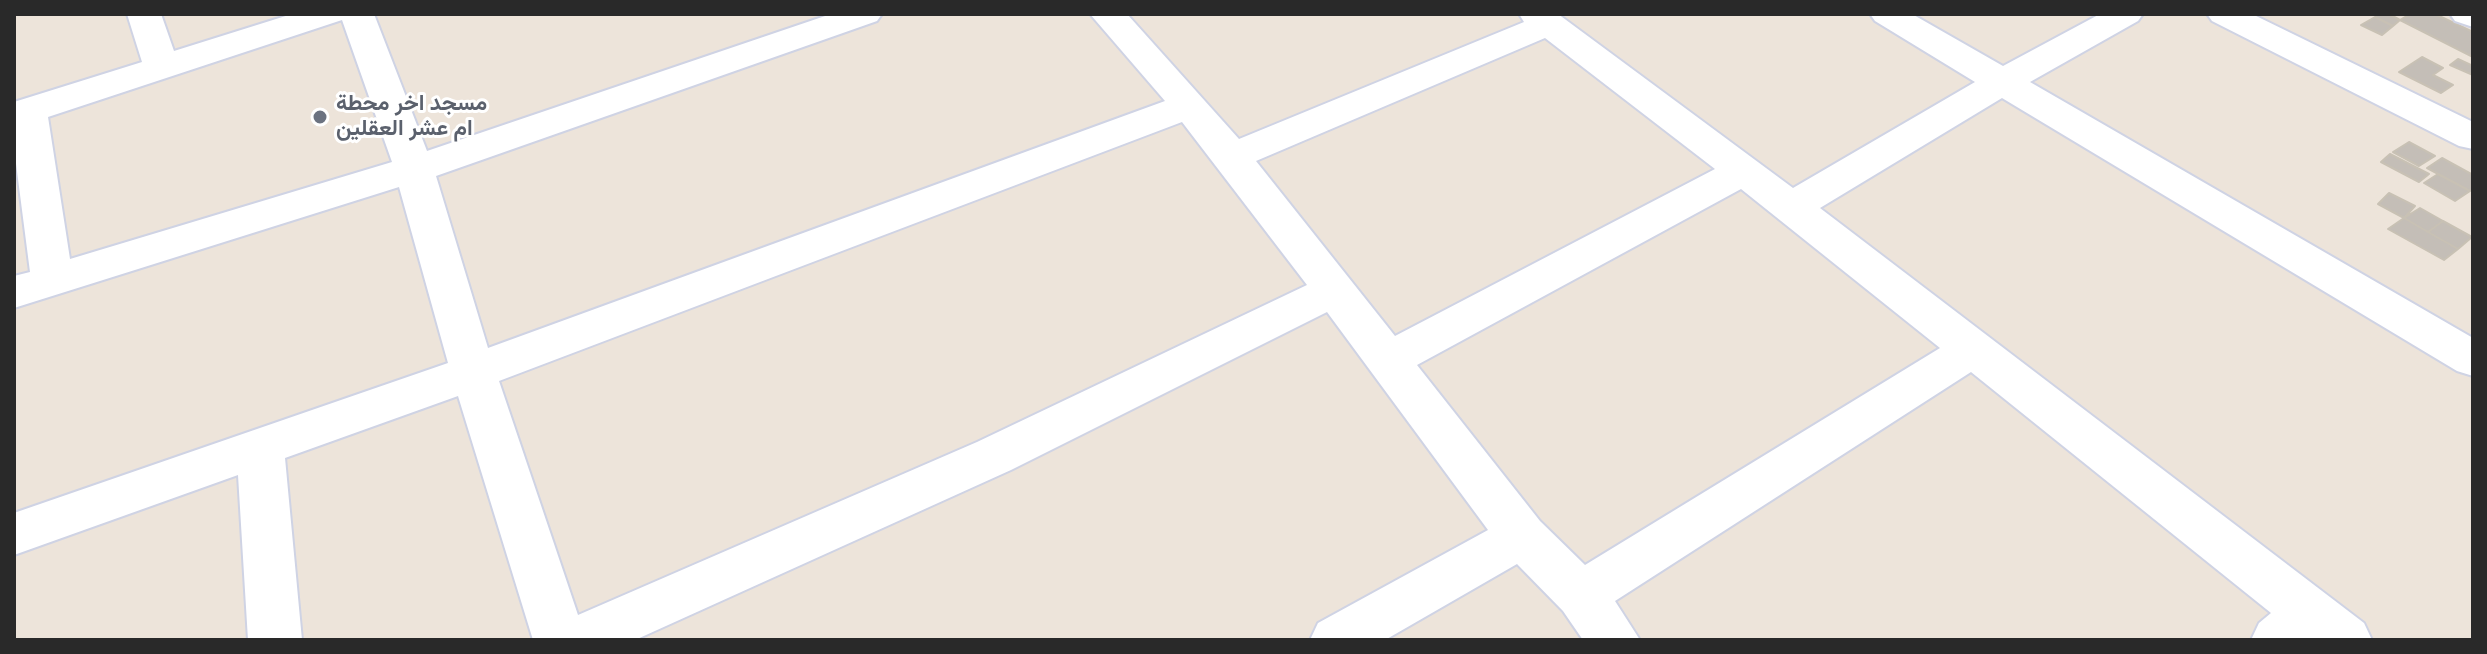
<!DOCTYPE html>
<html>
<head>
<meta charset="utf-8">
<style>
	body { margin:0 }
	#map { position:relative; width:2487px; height:654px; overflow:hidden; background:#ede4da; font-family:Roboto,sans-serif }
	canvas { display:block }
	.frame { position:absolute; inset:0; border:16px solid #292929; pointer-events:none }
</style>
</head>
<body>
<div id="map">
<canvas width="2487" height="654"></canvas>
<div class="frame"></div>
</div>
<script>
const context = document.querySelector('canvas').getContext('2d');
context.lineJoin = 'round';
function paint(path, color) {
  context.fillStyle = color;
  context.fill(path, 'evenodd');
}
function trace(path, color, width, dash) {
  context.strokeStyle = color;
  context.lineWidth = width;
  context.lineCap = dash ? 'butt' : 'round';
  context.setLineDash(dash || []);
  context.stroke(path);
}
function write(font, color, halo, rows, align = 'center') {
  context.font = font + ' Roboto,Vazirmatn,sans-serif';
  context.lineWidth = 6;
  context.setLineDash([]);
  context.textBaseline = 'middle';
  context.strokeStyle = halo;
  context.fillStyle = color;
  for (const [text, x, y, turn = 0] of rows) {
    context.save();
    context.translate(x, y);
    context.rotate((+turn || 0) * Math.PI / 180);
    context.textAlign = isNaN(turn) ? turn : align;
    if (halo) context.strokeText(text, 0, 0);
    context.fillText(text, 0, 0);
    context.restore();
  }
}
const building = new Path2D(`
	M 2379,14 L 2389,14 L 2400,20 L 2393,26 L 2375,17 Z
	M 2410,14 L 2435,14 L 2473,32 L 2473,57 L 2400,20 Z
	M 2375,17 L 2393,26 L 2382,35 L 2361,25 Z
	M 2422,57 L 2443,68 L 2433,75 L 2453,85 L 2441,93 L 2399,72 Z
	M 2458,59 L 2473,66 L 2473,75 L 2450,65 Z
	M 2409,142 L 2435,156 L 2419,166 L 2393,152 Z
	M 2390,154 L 2429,174 L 2419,182 L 2381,162 Z
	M 2442,158 L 2473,175 L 2473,189 L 2470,191 L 2427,168 Z
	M 2438,174 L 2470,191 L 2455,201 L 2424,183 Z
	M 2389,193 L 2415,206 L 2404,218 L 2378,204 Z
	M 2420,208 L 2443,221 L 2428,232 L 2404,218 Z
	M 2404,218 L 2428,232 L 2458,249 L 2444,260 L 2388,229 Z
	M 2443,221 L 2472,237 L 2458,249 L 2428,232 Z`);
const minor = new Path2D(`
	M 127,14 L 161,14 L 174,51 L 292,14 L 374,14 L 427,151 L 831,14 L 882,14 L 877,21 L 436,176 L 488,348 L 1165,101 L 1090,14 L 1127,14 L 1239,139 L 1524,22 L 1519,14 L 1558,14 L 1793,188 L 1975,82 L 1875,21 L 1870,14 L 1912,14 L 2003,66 L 2100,14 L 2143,14 L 2138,21 L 2030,82 L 2473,338 L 2473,376 L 2457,371 L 2002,98 L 1820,208 L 2364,623 L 2372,640 L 2251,640 L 2259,623 L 2271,613 L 1971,372 L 1615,601 L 1640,640 L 1583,640 L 1563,611 L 1517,564 L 1385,640 L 1310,640 L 1318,623 L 1488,530 L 1327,312 L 1011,470 L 635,640 L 533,640 L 458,396 L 285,458 L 302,640 L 248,640 L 238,475 L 14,555 L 14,513 L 448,363 L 399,187 L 14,308 L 14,276 L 30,272 L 14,148 L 14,102 L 142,62 ZM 342,20 L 392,162 L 70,259 L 48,117 ZM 1545,38 L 1715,169 L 1395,336 L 1256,161 ZM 1182,122 L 1307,285 L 977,442 L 578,615 L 499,381 ZM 1741,189 L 1940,348 L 1585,565 L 1540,521 L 1417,365 Z
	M 2207,14 L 2252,14 L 2473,122 L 2473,149 L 2459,146 L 2212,21 Z
	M 2450,14 L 2473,14 L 2473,27 L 2455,21 Z`);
const markers = [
	[320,117,8,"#6b7280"]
];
const worshipNames = [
	["مسجد اخر محطة",336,104],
	["ام عشر العقلين",336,129]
];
paint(building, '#c4beb7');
trace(building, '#c8c1b4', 2);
trace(minor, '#cfd3e4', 4);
paint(minor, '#fff');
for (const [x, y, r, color] of markers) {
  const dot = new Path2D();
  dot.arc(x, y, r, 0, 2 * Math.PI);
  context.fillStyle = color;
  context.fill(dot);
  trace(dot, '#fff', 3);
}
write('bold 22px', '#5b616d', '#fff', worshipNames, 'left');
</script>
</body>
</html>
